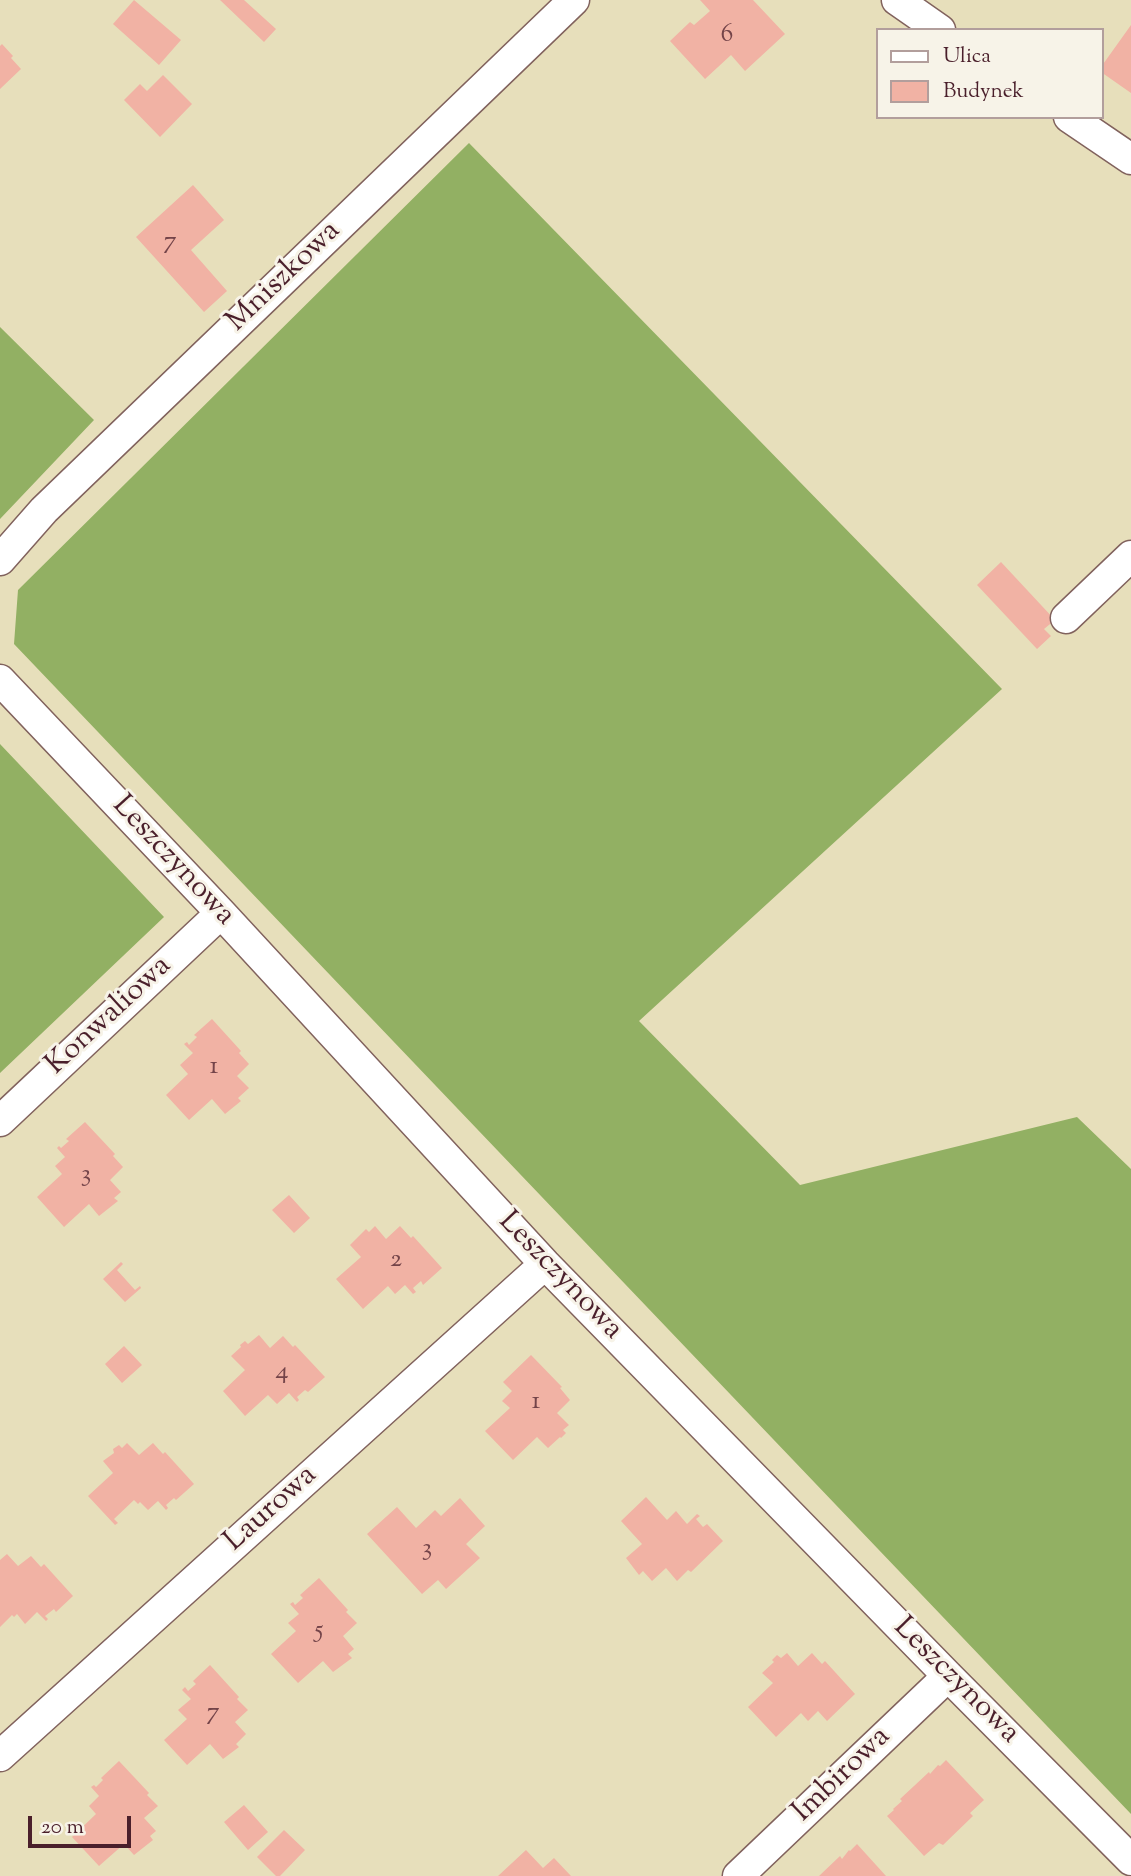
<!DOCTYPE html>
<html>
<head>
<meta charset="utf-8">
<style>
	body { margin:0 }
	#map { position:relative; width:1131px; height:1876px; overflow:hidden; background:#e7dfbb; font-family:"Sorts Mill Goudy",serif }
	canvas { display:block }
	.legend { position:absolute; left:876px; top:28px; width:228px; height:91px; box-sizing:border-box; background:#f7f3e8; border:2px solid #b29e9c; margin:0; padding:9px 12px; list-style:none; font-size:21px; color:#4a1f2b }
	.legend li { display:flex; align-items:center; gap:14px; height:35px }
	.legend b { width:35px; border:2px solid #b29e9c }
	.scale { position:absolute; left:28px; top:1816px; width:103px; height:32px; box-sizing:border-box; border:4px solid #4a1f2b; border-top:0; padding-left:9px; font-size:21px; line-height:24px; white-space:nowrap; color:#4a1f2b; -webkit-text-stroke:5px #f7f3e8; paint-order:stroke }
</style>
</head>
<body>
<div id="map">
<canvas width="1131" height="1876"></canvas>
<ul class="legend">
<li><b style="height:9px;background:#fff"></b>Ulica</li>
<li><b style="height:19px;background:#f1b2a4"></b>Budynek</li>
</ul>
<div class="scale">20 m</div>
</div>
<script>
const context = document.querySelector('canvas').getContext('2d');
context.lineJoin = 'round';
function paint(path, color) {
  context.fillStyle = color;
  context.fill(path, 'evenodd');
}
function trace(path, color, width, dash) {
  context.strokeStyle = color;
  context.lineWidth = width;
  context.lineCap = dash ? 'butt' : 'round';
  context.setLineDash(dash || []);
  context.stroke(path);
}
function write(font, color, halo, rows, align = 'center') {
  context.font = font + ' "Sorts Mill Goudy",serif';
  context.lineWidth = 6;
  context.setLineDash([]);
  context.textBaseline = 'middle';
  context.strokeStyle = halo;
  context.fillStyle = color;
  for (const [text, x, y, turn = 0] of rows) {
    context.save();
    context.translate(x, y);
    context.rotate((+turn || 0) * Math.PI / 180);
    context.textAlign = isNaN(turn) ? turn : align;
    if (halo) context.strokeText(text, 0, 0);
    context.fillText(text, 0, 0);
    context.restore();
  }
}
const forest = new Path2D(`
	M 469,143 L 1002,689 L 639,1021 L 800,1185 L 1077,1117 L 1131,1169 L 1131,1814 L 14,644 L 18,590 Z
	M 0,327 L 94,420 L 0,519 Z
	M 0,744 L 164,917 L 0,1073 Z`);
const building = new Path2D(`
	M 134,0 L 181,40 L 159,65 L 113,24 Z
	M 220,0 L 244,0 L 276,29 L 264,42 Z
	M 700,0 L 753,0 L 785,34 L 745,71 L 731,55 L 705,79 L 670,41 L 690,22 L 694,25 L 710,11 Z
	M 1131,25 L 1131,93 L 1101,72 L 1101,67 Z
	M 2,44 L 13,56 L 11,58 L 21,69 L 0,89 L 0,46 Z
	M 163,75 L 192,104 L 160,137 L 124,100 L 140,84 L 147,91 Z
	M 193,185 L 224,220 L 191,250 L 227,291 L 204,312 L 136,237 Z
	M 1001,562 L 1055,620 L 1044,629 L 1051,636 L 1037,649 L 977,585 Z
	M 212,1019 L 241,1051 L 239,1053 L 249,1064 L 237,1076 L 249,1088 L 238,1098 L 241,1101 L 225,1114 L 212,1099 L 189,1120 L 166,1095 L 188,1074 L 180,1065 L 193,1053 L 184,1044 L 187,1042 L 189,1045 L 197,1037 L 194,1035 Z
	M 85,1122 L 115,1154 L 113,1156 L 123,1167 L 110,1180 L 121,1192 L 114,1198 L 118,1201 L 99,1216 L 89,1204 L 64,1227 L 37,1197 L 62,1174 L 55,1166 L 65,1157 L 57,1148 L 59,1146 L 61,1148 L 69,1141 L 66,1139 Z
	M 289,1195 L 310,1218 L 294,1233 L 272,1210 Z
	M 375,1226 L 386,1239 L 400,1226 L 411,1238 L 413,1236 L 442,1268 L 423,1285 L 421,1281 L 413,1288 L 416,1292 L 413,1294 L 405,1285 L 395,1294 L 388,1286 L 363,1309 L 336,1279 L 361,1257 L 350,1245 L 366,1229 L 369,1232 Z
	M 121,1262 L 123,1264 L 117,1270 L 135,1290 L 140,1286 L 141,1288 L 125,1302 L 103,1279 Z
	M 259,1335 L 270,1348 L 283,1336 L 293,1347 L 295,1345 L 325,1377 L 308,1392 L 305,1390 L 297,1397 L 299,1400 L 297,1402 L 289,1393 L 277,1404 L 268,1395 L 245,1416 L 223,1391 L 245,1370 L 231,1356 L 241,1347 L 240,1345 L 245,1341 L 248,1344 Z
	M 124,1346 L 142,1365 L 122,1383 L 105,1364 Z
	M 531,1355 L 562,1387 L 560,1388 L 570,1400 L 557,1413 L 569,1425 L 563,1430 L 566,1433 L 561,1438 L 560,1437 L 548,1448 L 537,1437 L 513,1460 L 485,1431 L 510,1408 L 502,1401 L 512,1391 L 503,1382 Z
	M 127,1443 L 139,1455 L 153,1443 L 163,1454 L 165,1452 L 194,1484 L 176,1500 L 174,1498 L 166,1505 L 168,1508 L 166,1510 L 158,1501 L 148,1510 L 140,1502 L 138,1504 L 134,1500 L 114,1519 L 118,1523 L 115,1525 L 88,1496 L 113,1473 L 103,1461 L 114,1453 L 113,1449 L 119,1445 L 122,1448 Z
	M 646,1497 L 667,1520 L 676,1511 L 687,1524 L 697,1514 L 700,1516 L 696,1519 L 703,1527 L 707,1524 L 723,1541 L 691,1572 L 688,1570 L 677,1581 L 666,1568 L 652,1581 L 643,1571 L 639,1575 L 626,1558 L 642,1544 L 621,1521 Z
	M 460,1498 L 485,1526 L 466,1544 L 480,1558 L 446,1589 L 438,1580 L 422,1594 L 367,1534 L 397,1507 L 416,1528 L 435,1510 L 441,1516 Z
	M 7,1554 L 18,1566 L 31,1556 L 41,1567 L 44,1564 L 73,1596 L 56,1612 L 54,1609 L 45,1616 L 48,1619 L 46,1621 L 37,1612 L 25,1624 L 17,1614 L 14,1617 L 12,1615 L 0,1627 L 0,1560 Z
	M 319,1578 L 348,1610 L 346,1612 L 357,1623 L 343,1636 L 354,1649 L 348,1654 L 352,1658 L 333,1672 L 323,1661 L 298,1683 L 271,1654 L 296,1631 L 288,1623 L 299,1614 L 290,1604 L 293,1602 L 295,1605 L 303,1598 L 300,1595 Z
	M 787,1653 L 798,1666 L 812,1653 L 822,1664 L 825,1661 L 855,1694 L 827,1721 L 818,1711 L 808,1721 L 801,1713 L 776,1737 L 748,1707 L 773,1683 L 762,1673 L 774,1662 L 772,1660 L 777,1655 L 781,1658 Z
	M 210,1665 L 239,1697 L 237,1699 L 248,1710 L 235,1722 L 246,1734 L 236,1744 L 239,1747 L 223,1759 L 210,1744 L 187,1765 L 164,1740 L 187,1719 L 178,1710 L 191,1699 L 182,1690 L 185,1687 L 188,1691 L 196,1684 L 193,1681 Z
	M 946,1760 L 984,1800 L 970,1813 L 973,1816 L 943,1845 L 939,1843 L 924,1856 L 887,1816 L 894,1810 L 893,1809 L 902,1801 L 900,1799 L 914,1786 L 929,1772 L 930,1774 L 938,1765 L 940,1766 Z
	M 119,1761 L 149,1793 L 147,1795 L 158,1806 L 144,1818 L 156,1831 L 150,1836 L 153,1840 L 134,1855 L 124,1844 L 99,1866 L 72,1837 L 96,1814 L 89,1806 L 99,1796 L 91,1787 L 94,1785 L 96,1787 L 103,1780 L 101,1778 Z
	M 244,1805 L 268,1832 L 248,1850 L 224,1822 Z
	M 284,1830 L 305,1850 L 280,1876 L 276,1876 L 257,1857 Z
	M 857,1844 L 886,1876 L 819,1876 L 840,1856 L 842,1859 L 849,1850 L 850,1851 Z
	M 526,1850 L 543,1868 L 554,1858 L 571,1876 L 498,1876 Z`);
const street = new Path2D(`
	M 897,0 L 940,30
	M 1069,117 L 1131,159
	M 0,560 L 44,510 L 574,0
	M 1066,618 L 1131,556
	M 0,680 L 221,913 L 545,1264 L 948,1676 L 1131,1860
	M 0,1121 L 221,913
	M 0,1756 L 545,1264
	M 738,1876 L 948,1676`);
const numberNames = [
	["6",727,37],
	["7",170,244],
	["1",214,1069],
	["3",86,1177],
	["2",396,1262],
	["4",282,1374],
	["1",536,1404],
	["3",427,1551],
	["5",319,1633],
	["7",213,1715]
];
const streetNames = [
	["Mniszkowa",285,278,-44],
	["Leszczynowa",172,862,47],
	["Konwaliowa",110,1017,-43],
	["Leszczynowa",559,1277,46],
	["Laurowa",272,1510,-42],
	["Leszczynowa",955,1682,45],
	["Imbirowa",843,1776,-44]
];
paint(forest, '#92b063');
paint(building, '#f1b2a4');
trace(street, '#81625d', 33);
trace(street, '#fff', 30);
write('26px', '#744449', null, numberNames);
write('30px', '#4a1f2b', '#f7f3e8', streetNames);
</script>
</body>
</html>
